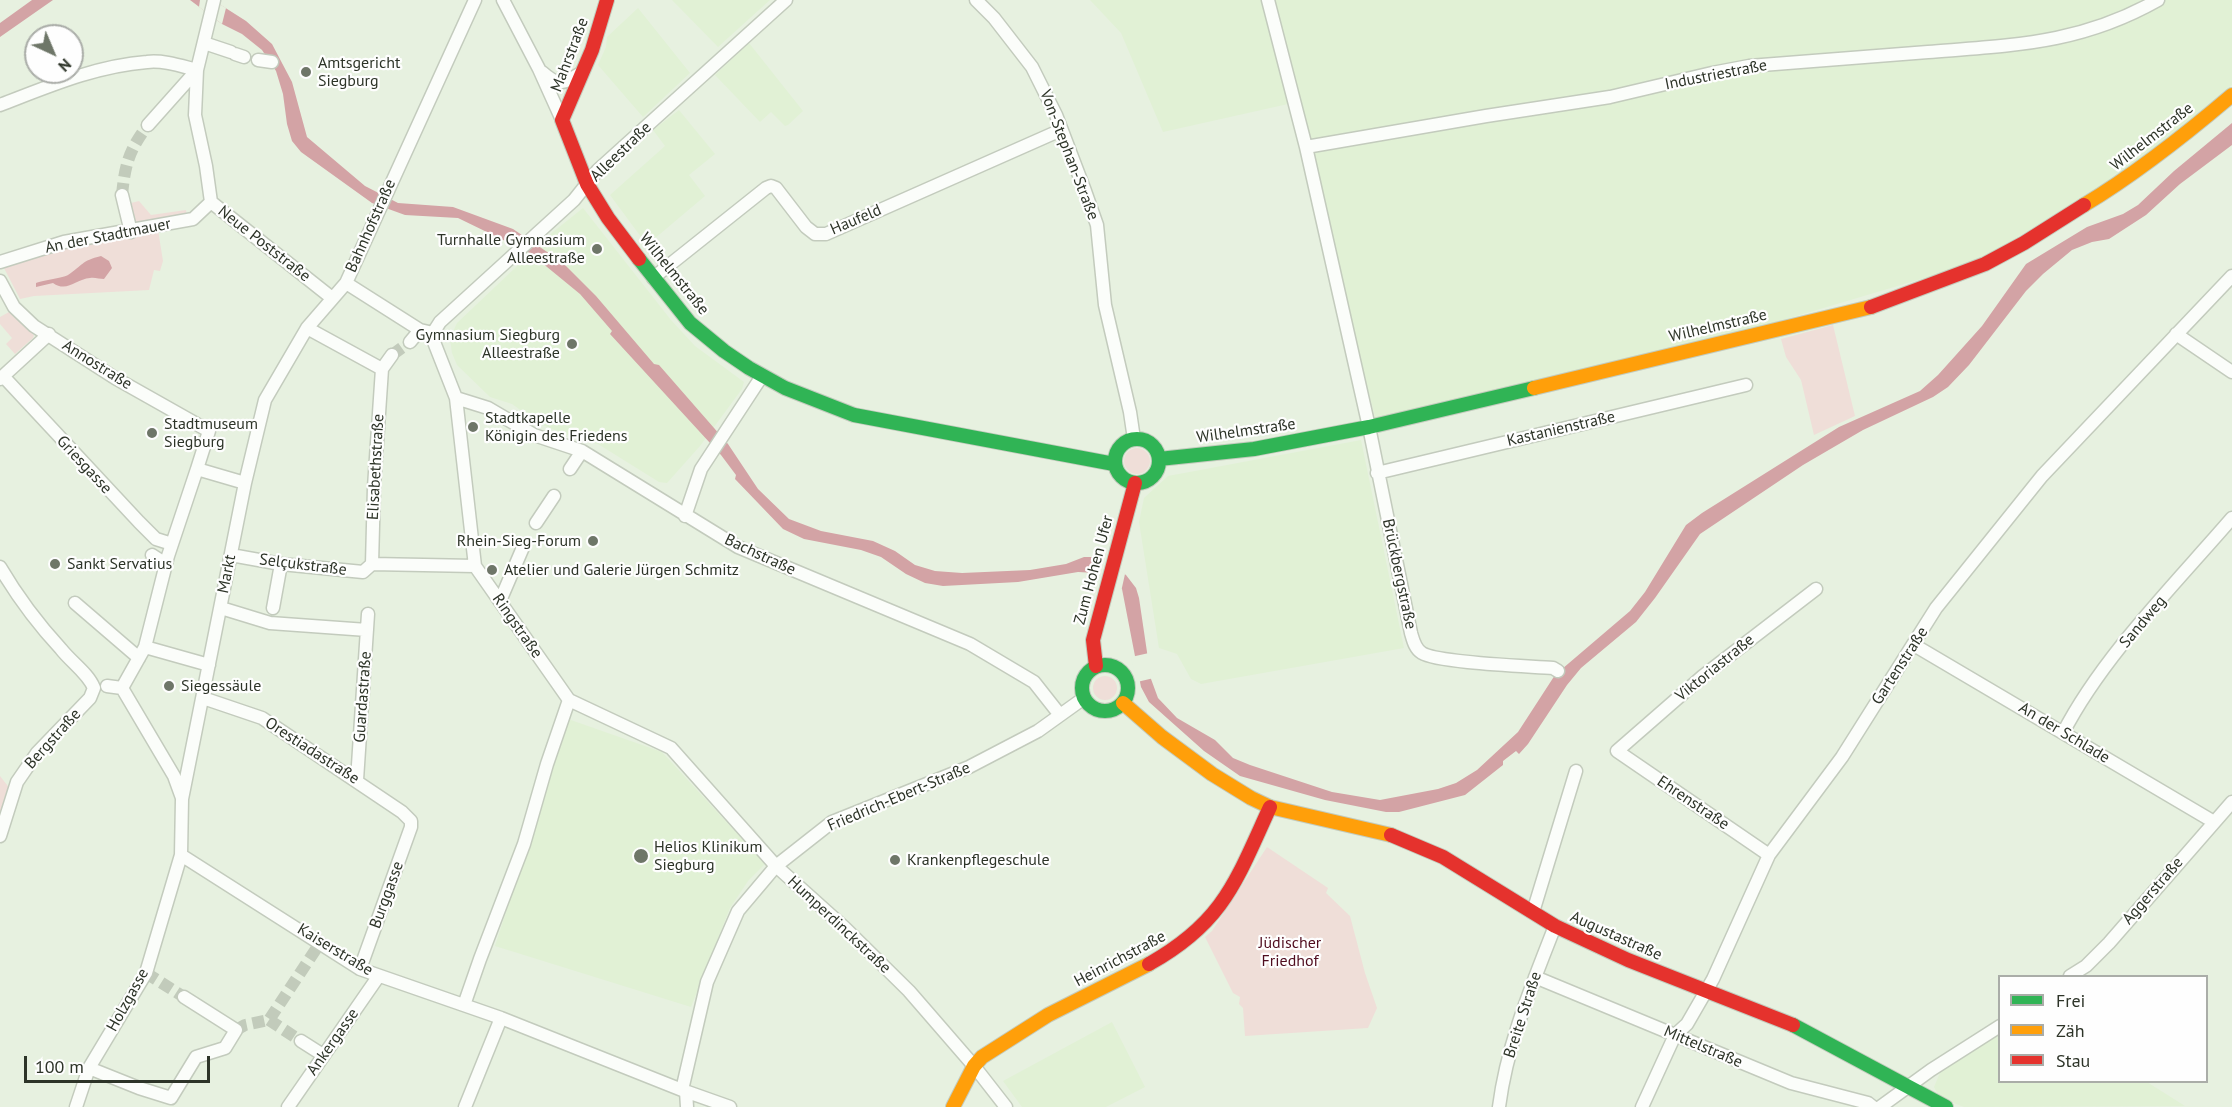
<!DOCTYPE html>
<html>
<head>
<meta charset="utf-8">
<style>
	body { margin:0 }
	#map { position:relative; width:2232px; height:1107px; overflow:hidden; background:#e7f1e0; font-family:"PT Sans",sans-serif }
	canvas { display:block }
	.legend { position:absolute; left:1998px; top:975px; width:210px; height:108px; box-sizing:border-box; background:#fefefe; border:2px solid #aaada8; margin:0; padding:8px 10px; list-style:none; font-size:18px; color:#2d3428 }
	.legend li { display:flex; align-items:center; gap:12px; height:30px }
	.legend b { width:30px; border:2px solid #aaada8 }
	.north { position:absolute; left:24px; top:24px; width:60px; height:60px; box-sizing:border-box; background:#fefefe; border:2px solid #aaada8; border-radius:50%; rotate:136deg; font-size:16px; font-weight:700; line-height:24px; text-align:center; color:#2d3428 }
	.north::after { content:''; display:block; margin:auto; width:21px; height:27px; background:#6e7668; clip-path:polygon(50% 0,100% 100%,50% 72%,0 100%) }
	.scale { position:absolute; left:24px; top:1056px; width:186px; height:27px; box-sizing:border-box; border:3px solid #2d3428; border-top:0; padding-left:8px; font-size:18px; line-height:21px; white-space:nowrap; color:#2d3428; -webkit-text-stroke:4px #fefefe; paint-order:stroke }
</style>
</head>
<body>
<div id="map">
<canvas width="2232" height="1107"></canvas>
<ul class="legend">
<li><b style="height:8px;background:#30b455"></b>Frei</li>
<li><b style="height:8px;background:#ff9f0a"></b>Zäh</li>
<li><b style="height:8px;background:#e5322d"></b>Stau</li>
</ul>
<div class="north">N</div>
<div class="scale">100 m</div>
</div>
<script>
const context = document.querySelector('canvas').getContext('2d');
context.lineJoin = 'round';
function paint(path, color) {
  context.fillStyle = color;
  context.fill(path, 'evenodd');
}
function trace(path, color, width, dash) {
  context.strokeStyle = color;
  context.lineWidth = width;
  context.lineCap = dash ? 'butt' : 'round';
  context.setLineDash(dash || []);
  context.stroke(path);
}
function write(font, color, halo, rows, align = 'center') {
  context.font = font + ' "PT Sans",sans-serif';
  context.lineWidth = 4.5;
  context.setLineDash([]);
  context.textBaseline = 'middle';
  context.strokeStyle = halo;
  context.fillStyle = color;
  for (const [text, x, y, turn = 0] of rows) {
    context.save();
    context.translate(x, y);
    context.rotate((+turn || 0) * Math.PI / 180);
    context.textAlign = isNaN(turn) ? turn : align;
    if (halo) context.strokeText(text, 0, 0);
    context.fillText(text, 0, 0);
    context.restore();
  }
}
const built = new Path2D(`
	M 672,0 L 770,0 L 718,47 Z
	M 1090,0 L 2232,0 L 2232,85 L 2184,129 L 2124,172 L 1975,263 L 1773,323 L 1376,421 L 1323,215 L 1297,102 L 1163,132 L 1121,33 Z
	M 638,8 L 690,73 L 643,117 L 598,65 L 606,47 L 607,37 Z
	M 749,43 L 803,111 L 788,125 L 785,126 L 771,112 L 760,122 L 715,75 Z
	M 679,110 L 715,154 L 689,175 L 705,196 L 647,245 L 610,195 L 665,146 L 653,130 Z
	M 583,208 L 671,320 L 695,346 L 744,382 L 742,389 L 700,446 L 667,483 L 659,482 L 598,444 L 583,441 L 540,424 L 512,404 L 490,397 L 457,365 L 452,353 L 450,338 L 457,323 L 553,232 Z
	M 1361,440 L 1404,648 L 1201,684 L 1191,679 L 1177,654 L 1159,648 L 1139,522 L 1144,498 L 1168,476 Z
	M 568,719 L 662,752 L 765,864 L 748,881 L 730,908 L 691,1007 L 495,946 Z
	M 1112,1022 L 1145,1087 L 1106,1107 L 1022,1107 L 1003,1081 Z
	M 1999,1033 L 2000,1082 L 2147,1082 L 2185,1106 L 1964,1107 L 1943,1099 L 1938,1095 L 1934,1087 L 1942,1068 Z`);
const green = new Path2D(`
	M 139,201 L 151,215 L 186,210 L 187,217 L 134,225 L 127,204 Z
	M 158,230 L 163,261 L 160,271 L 154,270 L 149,290 L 34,296 L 20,299 L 4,268 L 66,244 Z
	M 9,312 L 34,335 L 33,338 L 15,354 L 6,344 L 12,338 L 0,324 L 0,317 Z
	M 1833,325 L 1855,416 L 1814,435 L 1801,380 L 1786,357 L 1781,339 Z
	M1124 461a13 13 0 1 1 26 0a13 13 0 1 1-26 0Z
	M1093 688a12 12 0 1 1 24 0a12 12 0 1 1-24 0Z
	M 0,776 L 11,790 L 0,825 Z
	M 1267,847 L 1328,888 L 1326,893 L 1350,916 L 1365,973 L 1377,1008 L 1368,1028 L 1245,1036 L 1243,1008 L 1239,1004 L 1240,997 L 1233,993 L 1205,937 L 1212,931 Z`);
const water = new Path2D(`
	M 32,0 L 53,0 L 0,37 L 0,23 Z
	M 190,0 L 213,0 L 246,21 L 272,44 L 292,82 L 307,137 L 365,186 L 398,203 L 453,207 L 513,229 L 562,262 L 596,296 L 654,364 L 659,365 L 728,444 L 758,489 L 789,519 L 821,531 L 873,541 L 895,551 L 915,565 L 935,571 L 962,573 L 1030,570 L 1066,564 L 1084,557 L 1099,557 L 1126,575 L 1136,588 L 1139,598 L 1151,679 L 1158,698 L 1177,718 L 1215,740 L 1233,758 L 1250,765 L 1332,792 L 1380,800 L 1438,789 L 1456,783 L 1477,770 L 1518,732 L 1555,675 L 1630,611 L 1645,592 L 1686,525 L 1702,513 L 1839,427 L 1920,391 L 1938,375 L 1982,326 L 2026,264 L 2087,227 L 2123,214 L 2138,205 L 2174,171 L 2232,123 L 2232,145 L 2180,184 L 2146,215 L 2109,239 L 2092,242 L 2072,250 L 2043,274 L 2026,291 L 1969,365 L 1948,387 L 1933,397 L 1863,430 L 1803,465 L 1700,534 L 1655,598 L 1636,622 L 1581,668 L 1567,685 L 1528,744 L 1519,754 L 1516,751 L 1503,761 L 1503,765 L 1465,795 L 1399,812 L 1386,812 L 1325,800 L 1240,776 L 1204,751 L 1149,702 L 1141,687 L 1122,589 L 1096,573 L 1078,572 L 1018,582 L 943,586 L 925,583 L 906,574 L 881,557 L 861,550 L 804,539 L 783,529 L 735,479 L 736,475 L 721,455 L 610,334 L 612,331 L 580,294 L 530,253 L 458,218 L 405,215 L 372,203 L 301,152 L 292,141 L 287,124 L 283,94 L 276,71 L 262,50 L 242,34 L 222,24 Z
	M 101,256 L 109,261 L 112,268 L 104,279 C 100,279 94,277 90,278 C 76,279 67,293 53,283 L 36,287 L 36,283 C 43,280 64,278 68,275 C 83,265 81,261 101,256 Z`);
const pier = new Path2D(`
	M 200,0 L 213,0 L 226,8 L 222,24 L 199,7 Z
	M 1101,555 L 1125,574 L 1121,592 L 1096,576 Z
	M 1149,653 L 1154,678 L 1137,682 L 1131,657 Z`);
const streetTunnel = new Path2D(`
	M 122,195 C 125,164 129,150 148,125
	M 392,355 L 410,342
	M 146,973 L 184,997
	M 269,1020 L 301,1041
	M 236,1030 L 245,1025 L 269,1020 L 320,943`);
const street = new Path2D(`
	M 214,0 L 197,70 L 195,115 L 206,166 L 211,202 L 332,298
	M 503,0 L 539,69 L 562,120
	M 976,0 L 994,18 L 1032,67 L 1056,115 L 1085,191 L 1097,225 L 1105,305 L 1130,412 L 1134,439
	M 1268,0 L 1306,147 L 1369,427 L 1411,633 C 1413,640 1415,649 1422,653 C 1438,663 1528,666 1553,668 L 1558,671
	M 204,43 L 231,52
	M 235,54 L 244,57
	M 258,60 L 272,62
	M 542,72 C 559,87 563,84 581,73
	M 0,105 C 47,87 95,66 147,62 C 163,60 181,66 197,70
	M 148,125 L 197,70
	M 1306,147 L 1486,116 L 1610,97 L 1712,73 L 1749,66 C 1809,61 1868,57 1928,52 C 2015,45 2080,44 2158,0
	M 122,195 L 131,232
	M 0,262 L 64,242 L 193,219 L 211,202
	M 653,278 L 766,188 L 771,186 L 776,188 L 806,227 L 815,234 L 826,234 L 1061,130
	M 0,281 L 14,307 L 34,326 L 115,378 L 209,431 L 197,469
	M 346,283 L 420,330 L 433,333
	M 307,328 L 382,369
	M 433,333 L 440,322 L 574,200 L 598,170 L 786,0
	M 433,333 L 434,342 L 456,398 L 475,566 L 569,700
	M 2176,334 L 2232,372
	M 410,342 L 420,330
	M 3,376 L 139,522 L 156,539 L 172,544
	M 0,379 L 49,334
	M 456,398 L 488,408 L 534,435 L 582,451 L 738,547 L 970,644 L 1034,682 L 1060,715
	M 570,469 L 582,451
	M 1377,473 L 1746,385
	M 685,516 L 701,469 L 762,376
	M 536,523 L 554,496
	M 152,555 L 166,564
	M 231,555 L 281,564 L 363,572 L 372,564
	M 372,564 L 374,487 L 382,369 L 392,355
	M 372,564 L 475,566
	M 0,567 C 17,596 38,624 61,649 C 71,662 88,673 94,688 L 90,698 L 37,753 L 17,782 L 0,836
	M 500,601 L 524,545
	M 75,603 L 139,658
	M 221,608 L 270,623 L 367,630
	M 273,608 L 281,564
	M 1914,645 L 2214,822
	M 145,647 L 209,665
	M 107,686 L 122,688 L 174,776 L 182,798
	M 122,688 L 145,647 L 168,556 L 197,469 L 245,483
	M 203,698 L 262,718 L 402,812 L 411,821 L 411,827 L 360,969
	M 569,700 L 671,748 L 776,866 L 845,928 L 909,991 L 974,1066 L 1006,1107
	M 2063,733 C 2102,657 2176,583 2232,518
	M 357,780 L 368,614
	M 181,855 L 360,969 L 501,1018 L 682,1090 L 730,1107
	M 1769,855 L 1617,751 L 1703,676 L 1816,589
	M 1533,912 L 1576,771
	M 2070,976 L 2086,966 L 2109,943 L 2232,802
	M 1535,977 L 1791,1083 L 1868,1103 L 1873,1107
	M 464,1005 L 480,959 L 524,844 L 547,764 L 569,700
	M 301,1041 L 323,1055
	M 89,1068 L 139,1088 L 171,1098 L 196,1057 L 225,1048 L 236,1030 L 184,997
	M 682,1090 L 707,982 L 738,911 L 776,866 L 832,822 L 969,767 L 1038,731 L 1084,698
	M 686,1091 L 687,1107
	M 76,1107 L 89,1068 L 146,973 L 181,855 L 182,799 L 245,483 L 265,400 L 307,328 L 346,283 L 475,0
	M 288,1107 L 378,977
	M 465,1107 L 501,1018
	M 1499,1107 C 1507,1044 1532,985 1555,926
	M 1642,1107 L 1675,1035 L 1687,1024 L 1713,979 L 1769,855 L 1842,757 L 1936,608 L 2042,476 L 2232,276
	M 1880,1107 L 1931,1070 L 2000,1026`);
const fast = new Path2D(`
	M 639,259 L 690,323 L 724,351 L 749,368 L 785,388 L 854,415 L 1114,464
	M1115 461a22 22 0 1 1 44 0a22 22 0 1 1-44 0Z
	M 1159,459 L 1254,449 L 1369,427 L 1534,388
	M1082 688a23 23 0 1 1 46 0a23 23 0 1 1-46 0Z
	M 1793,1025 L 1946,1107`);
const slow = new Path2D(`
	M 2084,205 C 2137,173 2185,135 2232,95
	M 1534,388 L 1871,307
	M 1123,703 L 1162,737 L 1212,774 L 1251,798 L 1270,807 L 1391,835
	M 953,1107 L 974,1066 L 982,1057 L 1048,1015 L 1149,964`);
const jam = new Path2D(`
	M 607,0 L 592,50 L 562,120 L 587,184 L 608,218 L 639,259
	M 1871,307 L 1985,264 L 2024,243 L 2084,205
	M 1096,666 L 1093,640 L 1135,483
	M 1391,835 L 1443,857 L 1555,926 L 1628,960 L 1793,1025
	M 1149,964 C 1224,922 1236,881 1270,807`);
const markers = [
	[306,72,6,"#6e7668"],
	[597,249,6,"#6e7668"],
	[572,344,6,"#6e7668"],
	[473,427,6,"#6e7668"],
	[152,433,6,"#6e7668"],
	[593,541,6,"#6e7668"],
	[55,564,6,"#6e7668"],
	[492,570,6,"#6e7668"],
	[169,686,6,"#6e7668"],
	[641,856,8,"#6e7668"],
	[895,860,6,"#6e7668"]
];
const streetNames = [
	["Mahrstraße",570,55,-69],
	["Industriestraße",1716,75,-11],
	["Wilhelmstraße",2152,137,-38],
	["Alleestraße",621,152,-44],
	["Von-Stephan-Straße",1069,155,69],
	["Haufeld",856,220,-23],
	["Bahnhofstraße",371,226,-66],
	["An der Stadtmauer",108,236,-11],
	["Neue Poststraße",264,244,38],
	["Wilhelmstraße",674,274,51],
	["Wilhelmstraße",1718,326,-13],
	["Annostraße",97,365,32],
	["Kastanienstraße",1561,429,-13],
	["Wilhelmstraße",1246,431,-8],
	["Griesgasse",84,465,47],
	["Elisabethstraße",376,467,-87],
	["Bachstraße",760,555,25],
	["Selçukstraße",303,565,7],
	["Zum Hohen Ufer",1094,570,-75],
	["Markt",227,574,-79],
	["Brückbergstraße",1399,574,78],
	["Sandweg",2143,622,-50],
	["Ringstraße",517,626,55],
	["Gartenstraße",1900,666,-57],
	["Viktoriastraße",1715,668,-39],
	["Guardastraße",363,697,-86],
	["An der Schlade",2064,733,31],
	["Bergstraße",53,739,-48],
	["Orestiadastraße",312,751,33],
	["Friedrich-Ebert-Straße",899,797,-23],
	["Ehrenstraße",1693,803,34],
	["Aggerstraße",2153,891,-49],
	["Burggasse",387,895,-70],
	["Humperdinckstraße",839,925,43],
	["Augustastraße",1616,936,24],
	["Kaiserstraße",335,950,31],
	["Heinrichstraße",1120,959,-28],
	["Holzgasse",128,1000,-61],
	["Breite Straße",1523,1015,-72],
	["Ankergasse",333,1042,-55],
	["Mittelstraße",1703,1047,23]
];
const poiNames = [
	["Amtsgericht",318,63],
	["Siegburg",318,81],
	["Turnhalle Gymnasium",585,240,"right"],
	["Alleestraße",585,258,"right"],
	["Gymnasium Siegburg",560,335,"right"],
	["Alleestraße",560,353,"right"],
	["Stadtkapelle",485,418],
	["Königin des Friedens",485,436],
	["Stadtmuseum",164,424],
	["Siegburg",164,442],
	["Rhein-Sieg-Forum",581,541,"right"],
	["Sankt Servatius",67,564],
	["Atelier und Galerie Jürgen Schmitz",504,570],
	["Siegessäule",181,686],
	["Helios Klinikum",654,847],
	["Siegburg",654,865],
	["Krankenpflegeschule",907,860]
];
const parkNames = [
	["Jüdischer",1290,943],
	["Friedhof",1290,961]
];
paint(built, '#e1f1d5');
paint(green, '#efded8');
paint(water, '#d3a3a5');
paint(pier, '#e7f1e0');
trace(streetTunnel, '#c2cbbb', 12, [12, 6]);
trace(street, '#c3cbbd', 15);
trace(fast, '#c3cbbd', 16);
trace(slow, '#c3cbbd', 16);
trace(jam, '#c3cbbd', 16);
trace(street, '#fbfdfa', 12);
trace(fast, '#30b455', 14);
trace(slow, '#ff9f0a', 14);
trace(jam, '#e5322d', 14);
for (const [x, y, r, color] of markers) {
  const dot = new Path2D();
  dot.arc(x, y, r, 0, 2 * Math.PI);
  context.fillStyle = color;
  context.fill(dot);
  trace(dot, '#fefefe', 2);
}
write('16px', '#2d3428', '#fefefe', streetNames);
write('16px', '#2d3428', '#fefefe', poiNames, 'left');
write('16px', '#500d1f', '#fefefe', parkNames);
</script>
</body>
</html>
